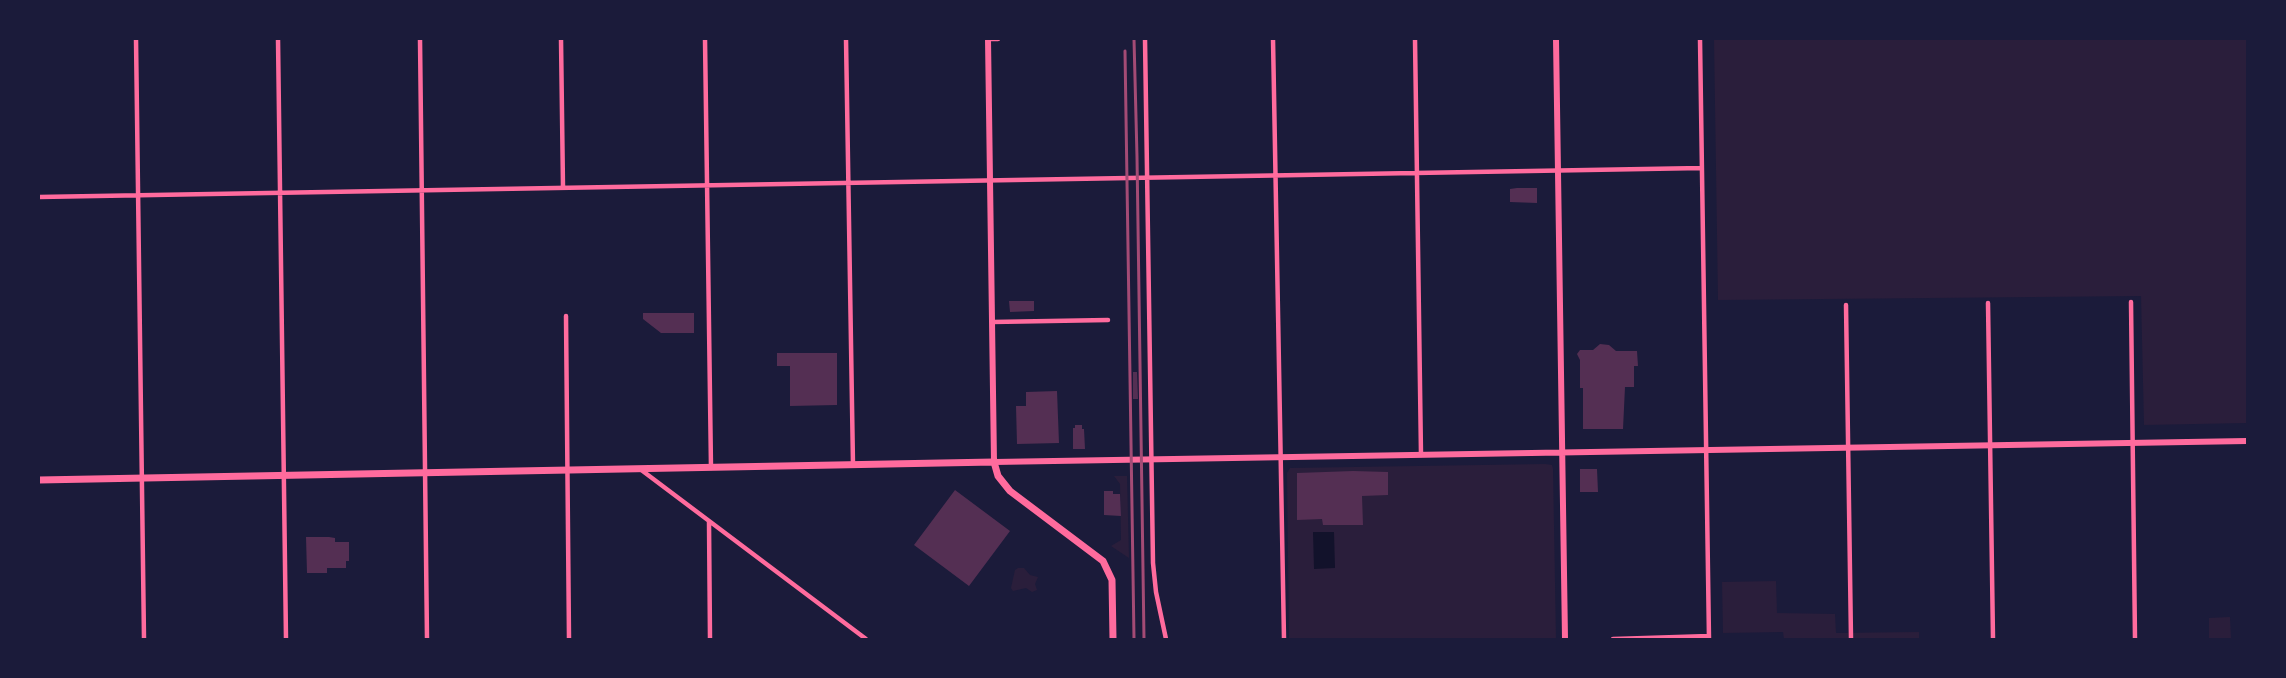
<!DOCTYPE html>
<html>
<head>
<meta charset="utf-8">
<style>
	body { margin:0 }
	#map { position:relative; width:2286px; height:678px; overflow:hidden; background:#1b1b3a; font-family:"Golos Text",sans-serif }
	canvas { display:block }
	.frame { position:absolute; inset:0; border:40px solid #1b1b3a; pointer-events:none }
</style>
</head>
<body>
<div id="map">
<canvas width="2286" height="678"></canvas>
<div class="frame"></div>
</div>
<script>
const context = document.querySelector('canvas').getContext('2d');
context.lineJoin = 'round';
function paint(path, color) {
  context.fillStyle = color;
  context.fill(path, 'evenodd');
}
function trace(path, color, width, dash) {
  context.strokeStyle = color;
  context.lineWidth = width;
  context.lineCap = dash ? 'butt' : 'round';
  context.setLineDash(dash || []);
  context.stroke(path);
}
const green = new Path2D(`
	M 1714,39 L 2247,39 L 2247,423 L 2144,425 L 2141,296 L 1718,300 Z
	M 1545,464 L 1552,465 L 1553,469 L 1556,639 L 1289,639 L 1287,473 L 1290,468 Z
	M 1114,476 L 1127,476 L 1129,558 L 1111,546 L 1121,540 L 1120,484 Z
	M 1018,568 L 1024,568 L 1030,575 L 1038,577 L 1035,584 L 1037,590 L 1032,592 L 1026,588 L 1013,591 L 1011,588 L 1015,570 Z
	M 1776,581 L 1777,613 L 1835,614 L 1836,633 L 1919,632 L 1919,639 L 1784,639 L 1783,632 L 1723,633 L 1722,582 Z
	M 2230,617 L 2231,639 L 2209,639 L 2209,618 Z`);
const water = new Path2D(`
	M 1313,532 L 1334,532 L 1335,568 L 1314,569 Z`);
const building = new Path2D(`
	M 1517,188 L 1537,188 L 1537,203 L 1510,202 L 1510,189 Z
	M 1009,301 L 1034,301 L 1034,311 L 1010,312 Z
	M 643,313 L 694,313 L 694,333 L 661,333 L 643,319 Z
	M 1600,344 L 1609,345 L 1616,351 L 1637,351 L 1638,366 L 1634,366 L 1634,387 L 1625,387 L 1623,429 L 1583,429 L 1583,388 L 1580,388 L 1580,360 L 1577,354 L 1580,350 L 1593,350 Z
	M 777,353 L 837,353 L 837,405 L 790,406 L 790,366 L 777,366 Z
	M 1133,372 L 1137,372 L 1138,399 L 1133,399 Z
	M 1057,391 L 1059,443 L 1017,444 L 1016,406 L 1026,406 L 1026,392 Z
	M 1075,425 L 1082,425 L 1082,429 L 1084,429 L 1085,449 L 1073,449 L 1073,428 L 1075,428 Z
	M 1580,469 L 1597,469 L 1598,492 L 1580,492 Z
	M 1353,471 L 1388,472 L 1388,495 L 1362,496 L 1363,525 L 1323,525 L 1322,519 L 1297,520 L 1297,473 Z
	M 955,490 L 1010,531 L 969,586 L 914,545 Z
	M 1104,491 L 1113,491 L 1113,494 L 1120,494 L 1121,516 L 1104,515 Z
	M 306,537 L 329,537 L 335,538 L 335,542 L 349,542 L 349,561 L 346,561 L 346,568 L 327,568 L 327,573 L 307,573 Z`);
const minor = new Path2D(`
	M 136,39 L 144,639
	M 278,39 L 286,639
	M 420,39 L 427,639
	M 561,39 L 563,188
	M 705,39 L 711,468
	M 846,39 L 853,465
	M 988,39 L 998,39
	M 1145,39 L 1153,563 L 1156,592 L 1166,639
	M 1273,39 L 1284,639
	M 1415,39 L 1421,455
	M 1700,39 L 1709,639
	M 39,197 L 1702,168
	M 2131,302 L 2135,639
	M 1988,303 L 1993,639
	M 1846,305 L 1851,639
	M 566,316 L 569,639
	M 992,322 L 1108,320
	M 640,469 L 866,639
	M 709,522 L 710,639
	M 1613,639 L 1709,636`);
const tertiary = new Path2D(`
	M 988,39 L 994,462 L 2247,441
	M 1556,39 L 1565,639`);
const secondary = new Path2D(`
	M 39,480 L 994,462 L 998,476 L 1010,491 L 1103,561 L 1112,580 L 1113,639`);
const rail = new Path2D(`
	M 1134,39 L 1137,157 L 1144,639
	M 1125,51 L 1134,639`);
paint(green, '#2a1e3b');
paint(water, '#12122b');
paint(building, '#542f53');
trace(minor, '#ff6b9d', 4.5);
trace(tertiary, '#ff6b9d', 6);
trace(secondary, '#ff6b9d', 7);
trace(rail, '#a44b75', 3);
</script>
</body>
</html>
